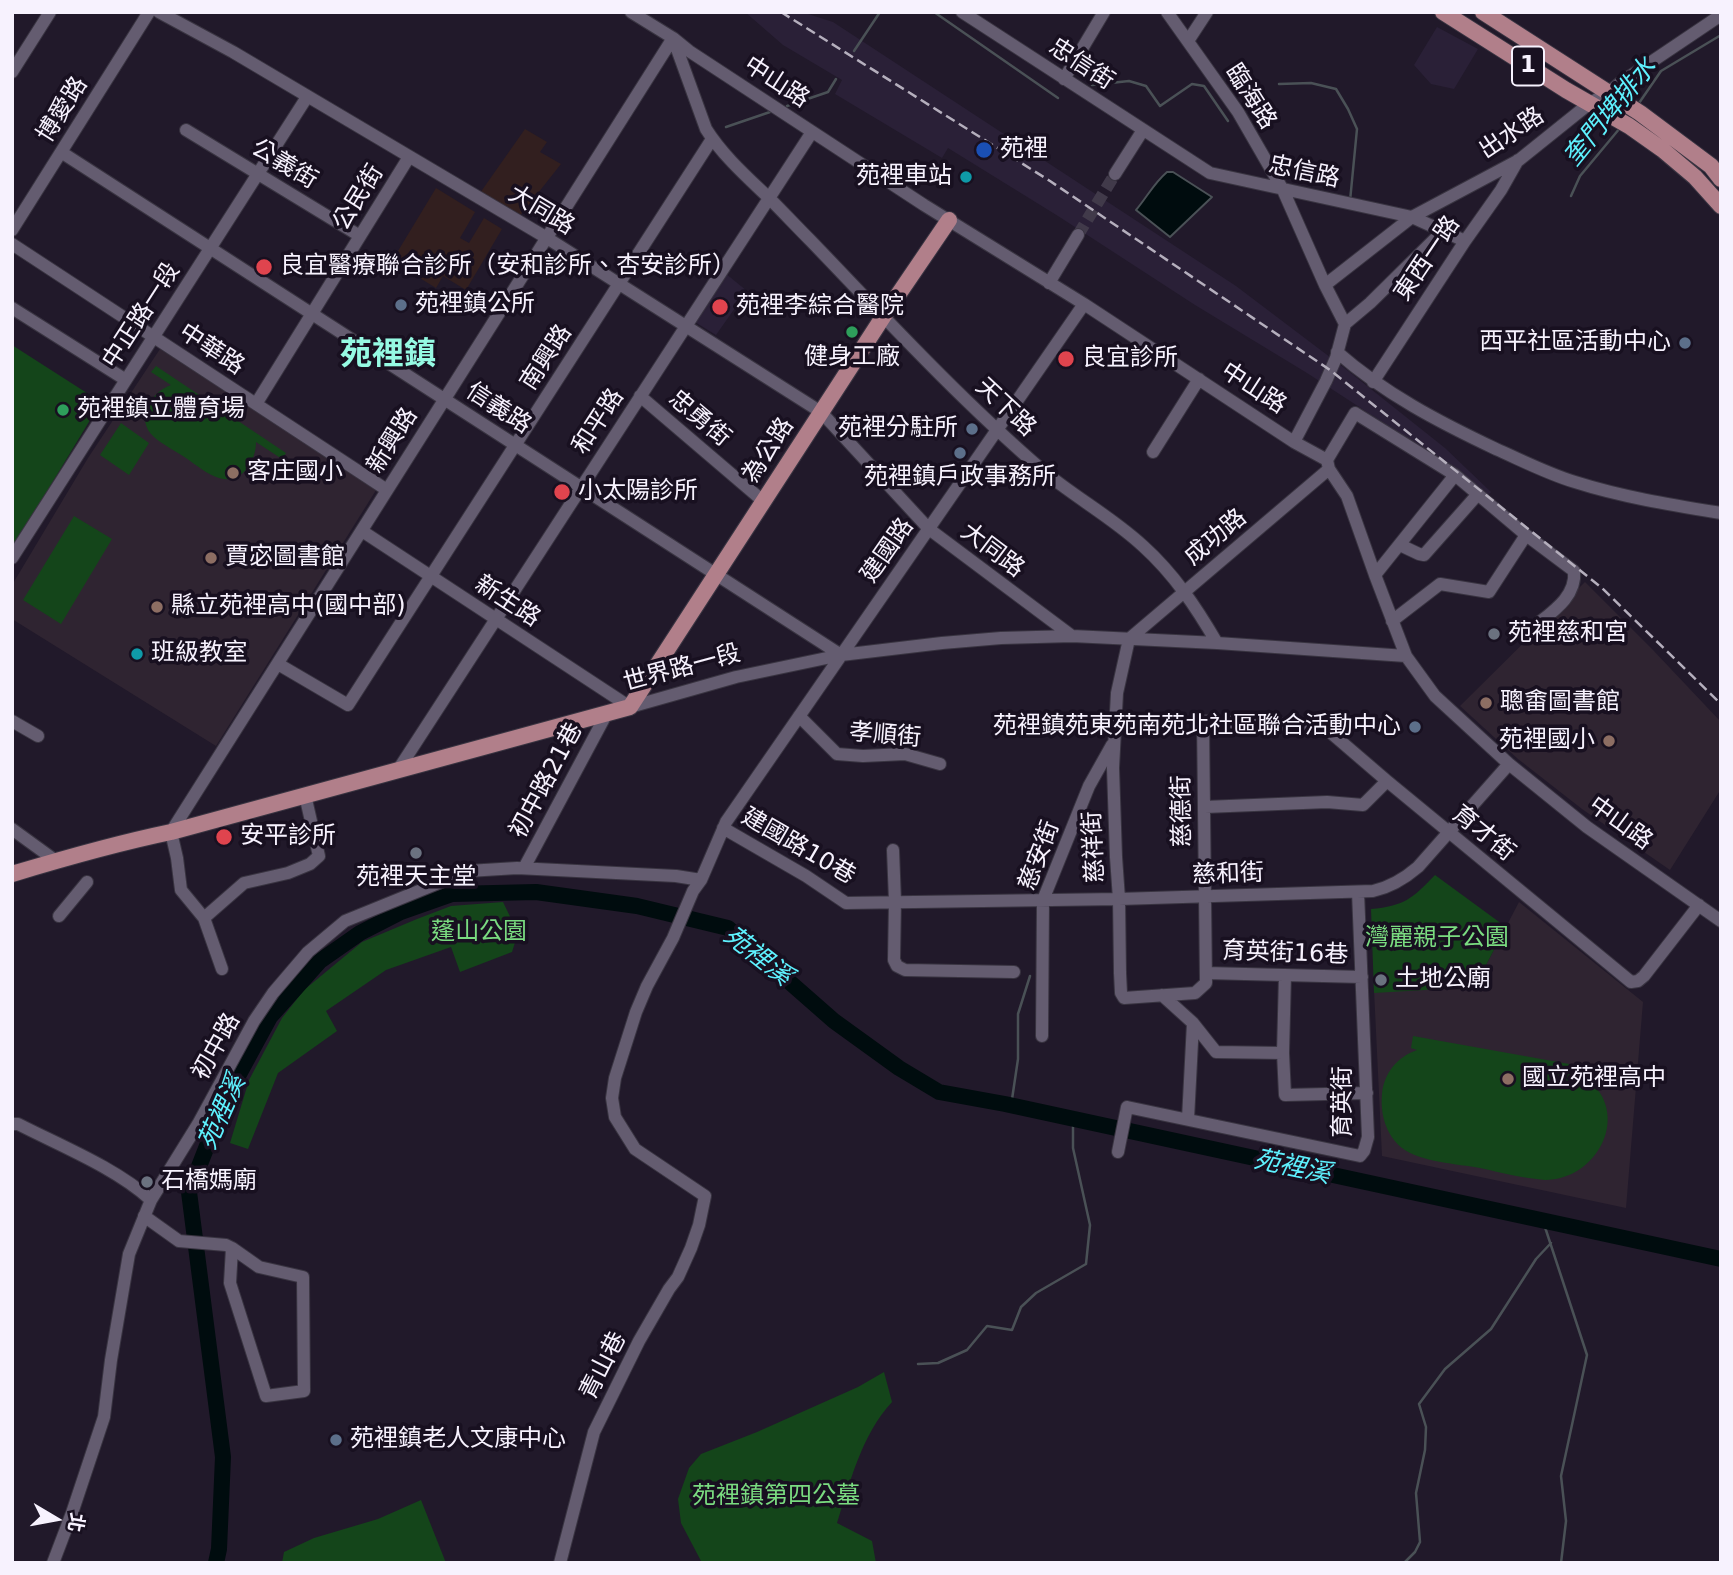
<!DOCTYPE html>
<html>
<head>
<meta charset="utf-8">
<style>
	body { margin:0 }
	#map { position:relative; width:1733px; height:1575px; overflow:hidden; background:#21192a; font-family:"DejaVu Sans","Noto Sans TC",sans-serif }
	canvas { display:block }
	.frame { position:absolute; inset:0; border:14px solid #f7f2fe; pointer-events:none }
	.north { position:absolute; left:21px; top:1484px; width:70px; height:70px; -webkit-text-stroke:5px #181020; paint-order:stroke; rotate:100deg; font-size:19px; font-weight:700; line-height:28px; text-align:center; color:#f7f2fe }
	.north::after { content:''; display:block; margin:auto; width:24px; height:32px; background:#f7f2fe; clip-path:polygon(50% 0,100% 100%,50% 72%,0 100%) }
</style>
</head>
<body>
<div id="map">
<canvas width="1733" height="1575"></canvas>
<div class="frame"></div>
<div class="north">北</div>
</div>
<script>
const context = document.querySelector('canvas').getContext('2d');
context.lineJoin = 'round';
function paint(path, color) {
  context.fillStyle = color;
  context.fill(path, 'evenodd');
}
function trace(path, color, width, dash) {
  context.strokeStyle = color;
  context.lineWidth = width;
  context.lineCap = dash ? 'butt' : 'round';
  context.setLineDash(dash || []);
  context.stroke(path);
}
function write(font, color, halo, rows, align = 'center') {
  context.font = font + ' "DejaVu Sans","Noto Sans TC",sans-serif';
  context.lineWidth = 7;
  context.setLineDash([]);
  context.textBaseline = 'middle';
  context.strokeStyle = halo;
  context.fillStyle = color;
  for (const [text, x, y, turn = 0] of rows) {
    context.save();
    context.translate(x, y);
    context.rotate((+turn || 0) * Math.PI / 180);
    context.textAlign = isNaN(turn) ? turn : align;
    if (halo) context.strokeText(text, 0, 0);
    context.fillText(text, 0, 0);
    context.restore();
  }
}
const commercial = new Path2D(`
	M 525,129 L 547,142 L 540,152 L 561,164 L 519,217 L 480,193 Z
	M 436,188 L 475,212 L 460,238 L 469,243 L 484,218 L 502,229 L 466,290 L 443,276 L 436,288 L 392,261 Z`);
const built = new Path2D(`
	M 745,12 L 802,12 L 833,22 L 1236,286 L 1347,370 L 1445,448 L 1491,492 L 1485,498 L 1413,442 L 1307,373 L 1195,305 L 1058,216 L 948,148 L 942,158 L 835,94 L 842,80 L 783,45 Z
	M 1437,27 L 1478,49 L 1454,89 L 1431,84 L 1414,65 Z
	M 725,273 L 747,291 L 716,335 L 695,322 Z`);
const education = new Path2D(`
	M 160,349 L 378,487 L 216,746 L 12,619 L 12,585 L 88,458 Z
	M 1585,582 L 1653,650 L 1721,722 L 1721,789 L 1670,870 L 1582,809 L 1518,759 L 1460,706 Z
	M 1519,902 L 1643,1002 L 1626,1208 L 1382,1156 L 1374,990 L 1486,965 Z`);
const green = new Path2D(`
	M 12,345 L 101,402 L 12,549 Z
	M 156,366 L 286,453 L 282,459 L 256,442 C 256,461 242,485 219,478 C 208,475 196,465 186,458 C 176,451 163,445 154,437 C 134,419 151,392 171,385 L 151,372 Z
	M 121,423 L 149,443 L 129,475 L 100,455 Z
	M 74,516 L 112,539 L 61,624 L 23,600 Z
	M 1435,875 L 1506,927 L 1486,965 L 1459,988 L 1374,993 L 1371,909 C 1404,906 1412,899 1435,875 Z
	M 503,902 L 518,933 L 512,952 L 460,972 L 451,947 L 386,970 L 326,1011 L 337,1031 L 278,1073 L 248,1149 L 230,1143 L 249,1080 L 282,1018 L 304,990 L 362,942 L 417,919 L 451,906 Z
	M 1413,1036 L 1597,1069 L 1594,1081 L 1591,1082 C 1630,1119 1595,1180 1545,1180 C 1523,1178 1502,1173 1480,1168 C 1458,1164 1420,1162 1402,1148 C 1386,1135 1380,1114 1382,1094 C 1384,1073 1397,1057 1417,1050 L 1411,1048 Z
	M 884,1372 L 892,1402 C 862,1434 850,1482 837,1523 L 872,1541 L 876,1563 L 712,1563 L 710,1561 L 701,1561 L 681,1523 L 678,1499 L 689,1468 L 701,1454 L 757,1432 L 858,1387 Z
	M 421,1500 L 446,1563 L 282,1563 L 284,1552 L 314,1538 L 378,1519 Z`);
const water = new Path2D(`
	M 1167,172 L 1173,172 L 1212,197 L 1170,237 L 1136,210 C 1147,197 1154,183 1167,172 Z`);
const stream = new Path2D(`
	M 934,12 L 1058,98
	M 854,51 L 880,12
	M 1279,84 L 1311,83 L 1336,89 L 1348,109 L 1357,129 L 1350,201
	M 1092,85 L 1129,81 L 1146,86 L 1160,106 L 1192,84 L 1204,86 L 1228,121
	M 787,106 L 828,92 L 836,79
	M 1637,106 L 1661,71 L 1721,35
	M 726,127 L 770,112
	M 1571,196 L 1580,176 L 1620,128
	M 1011,1106 L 1018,1059 L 1018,1014 L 1030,976
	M 1543,1221 L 1587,1355 L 1561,1476 L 1566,1521 L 1561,1563
	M 918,1364 L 938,1363 L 967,1350 L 987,1326 L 1012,1330 L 1021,1307 L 1036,1293 L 1086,1264 L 1090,1225 L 1073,1148 L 1073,1119
	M 1404,1563 L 1415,1552 L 1420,1542 L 1416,1493 L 1425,1450 L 1426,1427 L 1419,1404 L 1445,1369 L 1491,1329 L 1536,1259 L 1551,1243`);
const river = new Path2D(`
	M 216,1563 L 219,1549 L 223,1457 L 189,1192 L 225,1100 L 270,1017 L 320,961 L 360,933 L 401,912 L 452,894 L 536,892 L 637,906 L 728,928 L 834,1021 L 899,1068 L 939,1092 L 1005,1104 L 1721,1259`);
const minorTunnel = new Path2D(`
	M 1078,235 L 1115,174`);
const minor = new Path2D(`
	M 159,12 L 233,52 L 547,238 L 821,412 L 929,529 L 1072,636
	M 631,12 L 673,38 L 689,51 L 924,205 L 1084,304 L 1294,442 L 1327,460 L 1329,469 L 1347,496 L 1375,575 L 1406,656 L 1435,696 L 1509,764 L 1587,827 L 1721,921
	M 962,12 L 1210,173 L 1412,217 L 1465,241
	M 1167,12 L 1238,112 L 1283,190 L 1325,285 L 1345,324 L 1336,358 L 1326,381 L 1294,442
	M 673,38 L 706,129 C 723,156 747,177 770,199 C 784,213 797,227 811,241 C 886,319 959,398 1041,469 C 1074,497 1112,517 1143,546 C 1174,574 1196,607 1217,643
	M 1188,41 L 1207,12
	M 12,72 L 50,12
	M 1064,79 L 1104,12
	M 186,130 L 360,236
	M 61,152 L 841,655
	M 1115,174 L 1143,130
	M 12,230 L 149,12
	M 12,244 L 387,490
	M 1049,283 L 1078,235
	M 1325,285 L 1412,217 L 1519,160 L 1590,103 L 1608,93 L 1620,83 L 1721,15
	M 12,308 L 126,380
	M 1345,324 L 1370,303 L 1443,231
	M 1337,352 C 1385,394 1439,422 1496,449 C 1521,460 1548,474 1575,482 C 1622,497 1672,505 1721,513
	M 1373,382 L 1465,241 L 1501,190 L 1518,160
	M 640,396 L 763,501
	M 256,404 L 409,157
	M 1153,452 L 1199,379
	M 1327,460 L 1355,413 L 1455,475 L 1375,575
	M 1329,469 L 1129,639 L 1117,693 L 1113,768 L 1116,857 L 1119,899 L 1120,973 L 1121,993 L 1124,998 L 1195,993 L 1206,983 L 1203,721 L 1323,726 L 1387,781 L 1631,982 L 1638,981 L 1644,976 L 1699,905
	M 1455,475 L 1526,535 L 1574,571 C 1577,598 1549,614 1531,629
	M 362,531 L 630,707 L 736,677 L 841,655 L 942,643 L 1001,638 L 1072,636 L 1217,643 L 1406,656
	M 1400,545 L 1419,554 L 1424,555 L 1478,494
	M 12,558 L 307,97
	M 1392,621 L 1440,584 L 1489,592 L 1526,535
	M 278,664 L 348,705 L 712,139
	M 799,716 L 837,754 L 863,756 L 905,754 L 940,764
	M 12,721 L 38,736
	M 398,770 L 812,132
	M 1205,807 L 1327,802 L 1363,805 L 1387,781
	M 723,828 L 806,876 L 846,903 L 1119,899 L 1373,891 C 1391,887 1404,879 1418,867 L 1509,764
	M 12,829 L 56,861
	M 893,850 L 895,901 L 894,960 L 897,966 L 905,970 L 1014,972
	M 524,868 L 607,713
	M 59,916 L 87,882
	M 204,918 L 244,883 L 288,873 L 310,864 L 319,856 L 305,795
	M 222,969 L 204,918 L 181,890 L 177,858 L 171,832 L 673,38
	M 1206,973 L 1362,977
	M 1285,975 L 1283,1053 L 1285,1095 L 1367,1093
	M 1162,995 L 1193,1023 L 1216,1052 L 1283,1053
	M 1042,1036 L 1043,900 L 1089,786 L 1112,745
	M 1188,1119 L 1193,1023
	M 12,1124 L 18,1124 C 61,1146 116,1168 151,1200
	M 1118,1152 L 1127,1107 L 1360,1156 L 1364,1151 L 1368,1137 L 1358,892
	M 144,1216 L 179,1241 L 226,1245 L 232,1248 L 259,1267 L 303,1277 L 304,1391 L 266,1396 L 230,1283 L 232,1248
	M 53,1563 L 72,1513 L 104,1417 L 111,1360 L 129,1254 L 151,1200 L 198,1124 L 254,1021 L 273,993 L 308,952 L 345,921 L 468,871 L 517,868 L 676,876 L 701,880
	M 560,1563 L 594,1432 L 639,1341 L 669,1289 L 678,1277 L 691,1248 L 699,1225 L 705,1196 L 635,1149 L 615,1117 L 612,1098 L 615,1078 L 636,1012 L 647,986 L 673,938 L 693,891 L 701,880 L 726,822 L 1084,304`);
const major = new Path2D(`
	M 1443,12 L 1566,90 L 1629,126 L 1663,150 L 1695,177 L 1721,206
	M 1483,12 L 1640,113 L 1711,166 L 1721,179
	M 12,874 C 65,858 118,843 171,832 L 630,707 L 883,317 L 949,220`);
const rail = new Path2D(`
	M 781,12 L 1050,181 L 1330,370 L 1602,588 L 1721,704`);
const markers = [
	[984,150,9,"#1a4fb4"],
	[966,177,7,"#0f9aa8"],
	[264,267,9,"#e0444e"],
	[401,305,7,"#5c6f8a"],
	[720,307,9,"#e0444e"],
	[852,332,7,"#2e9e5b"],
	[1685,343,7,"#5c6f8a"],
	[1066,359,9,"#e0444e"],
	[63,410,7,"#2e9e5b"],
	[972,429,7,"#5c6f8a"],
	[960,453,7,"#5c6f8a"],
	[233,473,7,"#8d6e63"],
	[562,492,9,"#e0444e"],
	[211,558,7,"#8d6e63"],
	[157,607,7,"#8d6e63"],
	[1494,634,7,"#6b7280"],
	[137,654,7,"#0f9aa8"],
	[1486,703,7,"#8d6e63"],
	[1415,727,7,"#5c6f8a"],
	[1609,741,7,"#8d6e63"],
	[224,837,9,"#e0444e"],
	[416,853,7,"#6b7280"],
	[1381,980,7,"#6b7280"],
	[1508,1079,7,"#8d6e63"],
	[147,1182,7,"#6b7280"],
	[336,1440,7,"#5c6f8a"]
];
const shields = [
	[1528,66,32]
];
const shieldNames = [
	["1",1528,66]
];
const streetNames = [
	["忠信街",1081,65,33],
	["中山路",776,83,33],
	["臨海路",1250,97,57],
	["博愛路",63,110,-58],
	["出水路",1512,134,-34],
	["公義街",284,165,31],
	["忠信路",1304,173,12],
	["公民街",359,198,-58],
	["大同路",541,211,31],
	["東西一路",1428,259,-56],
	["中正路一段",142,316,-57],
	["中華路",211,350,33],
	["南興路",547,358,-57],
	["中山路",1253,389,33],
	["天下路",1005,408,43],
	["信義路",498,409,33],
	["忠勇街",699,419,40],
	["和平路",599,422,-57],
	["新興路",393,441,-58],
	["為公路",769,451,-57],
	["成功路",1216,538,-40],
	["建國路",888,551,-55],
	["大同路",992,551,37],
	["新生路",507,602,33],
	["世界路一段",682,669,-15],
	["孝順街",885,736,5],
	["初中路21巷",547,781,-62],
	["慈德街",1183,811,-91],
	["中山路",1620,824,36],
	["育才街",1483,834,39],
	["建國路10巷",798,847,30],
	["慈祥街",1095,847,-93],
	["慈安街",1040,856,-69],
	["慈和街",1228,875,-2],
	["育英街16巷",1285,954,2],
	["初中路",217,1047,-61],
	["育英街",1344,1102,-90],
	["青山巷",604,1366,-63]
];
const poiNames = [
	["苑裡",1000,150],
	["苑裡車站",952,177,"right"],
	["良宜醫療聯合診所（安和診所、杏安診所）",280,267],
	["苑裡鎮公所",415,305],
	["苑裡李綜合醫院",736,307],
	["西平社區活動中心",1671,343,"right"],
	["健身工廠",852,358,"center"],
	["良宜診所",1082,359],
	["苑裡鎮立體育場",77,410],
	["苑裡分駐所",958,429,"right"],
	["客庄國小",247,473],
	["苑裡鎮戶政事務所",960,478,"center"],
	["小太陽診所",578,492],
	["賈宓圖書館",225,558],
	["縣立苑裡高中(國中部)",171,607],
	["苑裡慈和宮",1508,634],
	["班級教室",151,654],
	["聰畬圖書館",1500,703],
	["苑裡鎮苑東苑南苑北社區聯合活動中心",1401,727,"right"],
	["苑裡國小",1595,741,"right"],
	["安平診所",240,837],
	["苑裡天主堂",416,878,"center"],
	["土地公廟",1395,980],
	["國立苑裡高中",1522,1079],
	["石橋媽廟",161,1182],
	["苑裡鎮老人文康中心",350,1440]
];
const parkNames = [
	["蓬山公園",479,933],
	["灣麗親子公園",1437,939],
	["苑裡鎮第四公墓",776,1497]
];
const waterNames = [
	["奎門埤排水",1611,113,-51],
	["苑裡溪",757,957,38],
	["苑裡溪",223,1113,-66],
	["苑裡溪",1292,1168,12]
];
const districtNames = [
	["苑裡鎮",388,356]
];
paint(commercial, '#321f1f');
paint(built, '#2a2037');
paint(education, '#2f2431');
paint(green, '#14451a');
paint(water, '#000c0e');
trace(water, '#4a5156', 2);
trace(stream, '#4a5156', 2.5);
trace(river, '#000c0e', 16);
trace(minorTunnel, '#413a4a', 12, [12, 6]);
trace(minor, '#393441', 14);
trace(major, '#393441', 18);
trace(minor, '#645c70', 12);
trace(major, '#b17f8a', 16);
trace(rail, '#b5afbd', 2.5, [10, 5]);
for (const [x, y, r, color] of markers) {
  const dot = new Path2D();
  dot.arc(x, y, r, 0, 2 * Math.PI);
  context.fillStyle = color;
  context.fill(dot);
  trace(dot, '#181020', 2.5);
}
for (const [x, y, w] of shields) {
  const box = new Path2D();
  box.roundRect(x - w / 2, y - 19.5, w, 39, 5);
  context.fillStyle = '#181020';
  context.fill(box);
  trace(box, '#f7f2fe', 2);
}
write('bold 23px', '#f7f2fe', null, shieldNames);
write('24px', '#f7f2fe', '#181020', streetNames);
write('24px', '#f7f2fe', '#181020', poiNames, 'left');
write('24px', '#7adb80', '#181020', parkNames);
write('italic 26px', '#5ef1fe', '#181020', waterNames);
write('bold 32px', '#96fae3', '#181020', districtNames);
</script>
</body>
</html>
